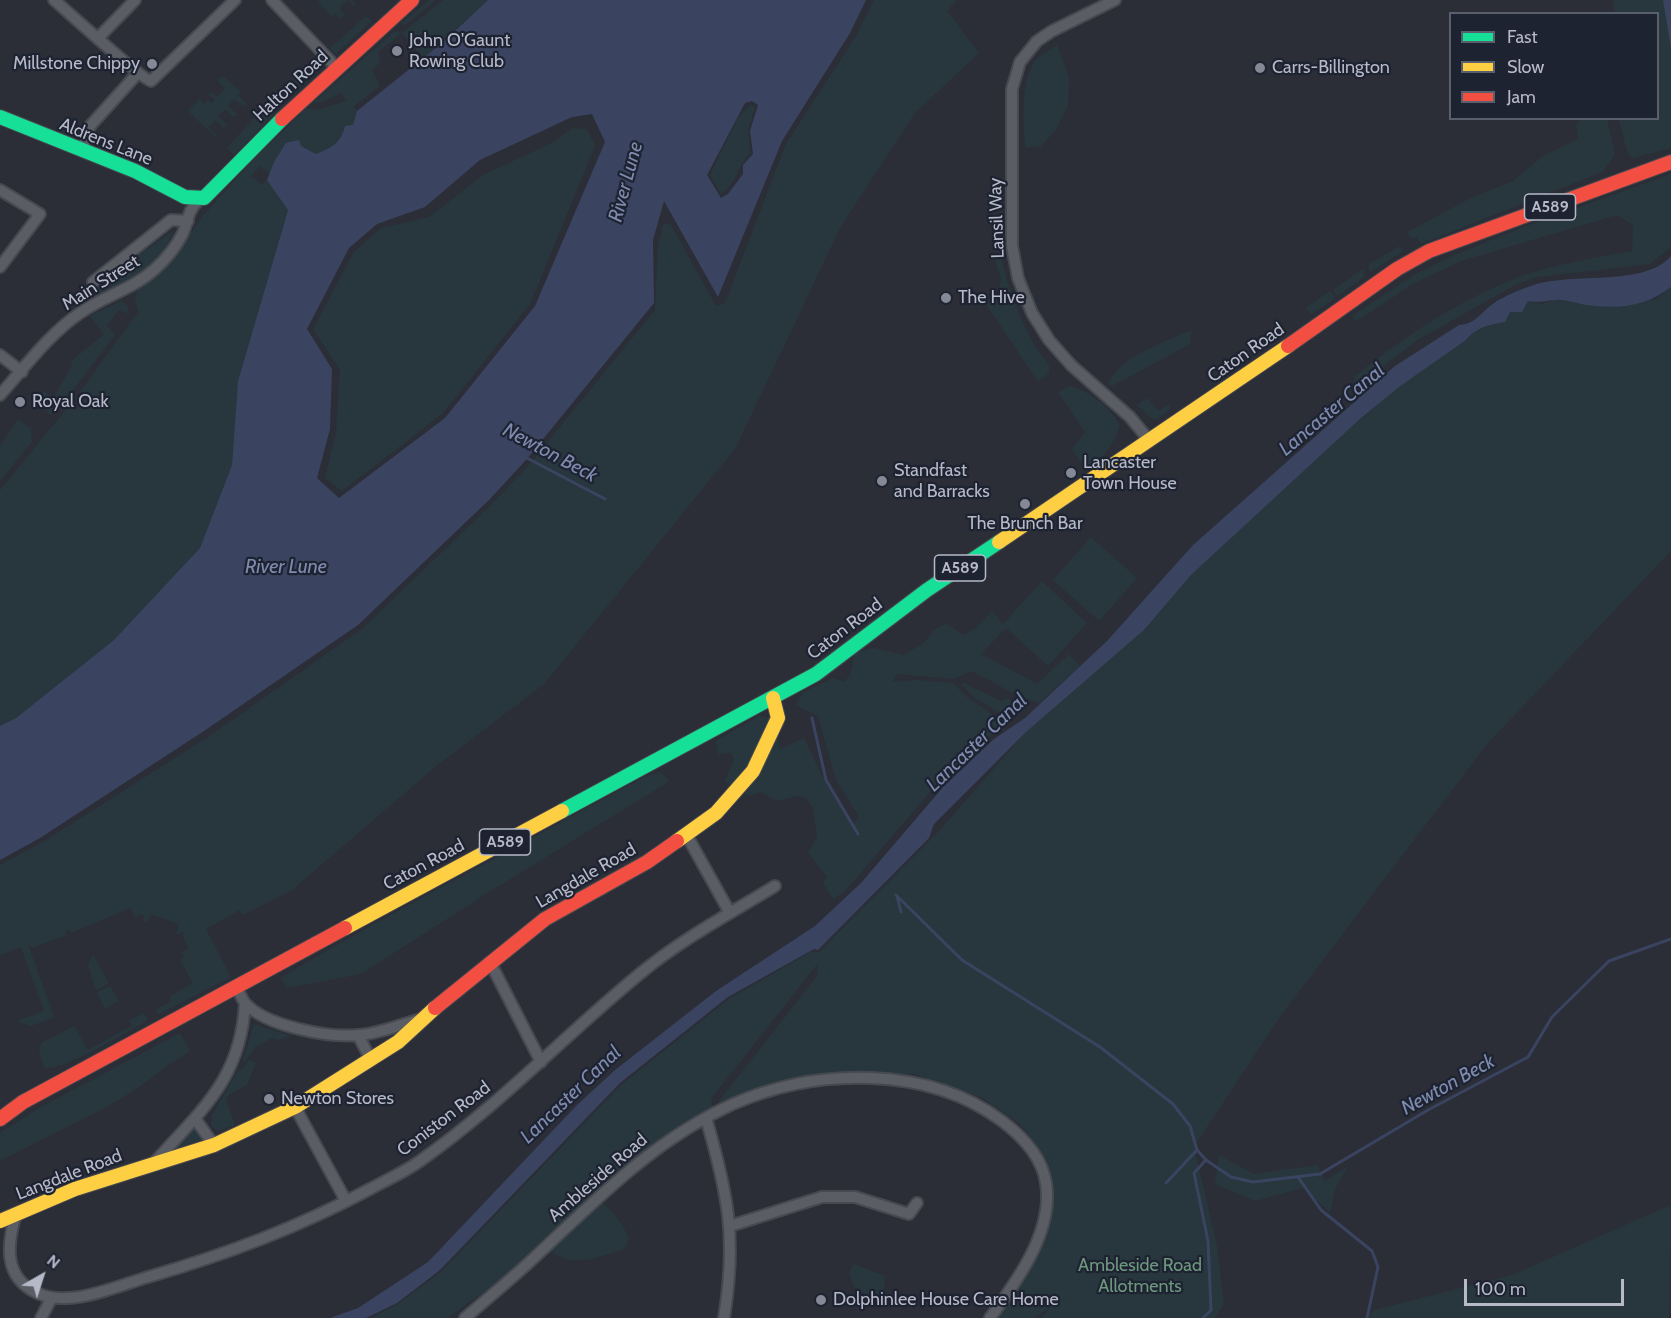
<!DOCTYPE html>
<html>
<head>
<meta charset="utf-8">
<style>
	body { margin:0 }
	#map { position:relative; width:1671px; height:1318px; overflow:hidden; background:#2b2e37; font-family:Cabin,sans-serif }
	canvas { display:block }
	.legend { position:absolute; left:1449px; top:12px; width:210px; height:108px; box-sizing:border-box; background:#1e2332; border:2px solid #5a5f6e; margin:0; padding:8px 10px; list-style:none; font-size:18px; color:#b5b9c8 }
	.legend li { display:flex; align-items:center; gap:12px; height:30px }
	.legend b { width:30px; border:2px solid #5a5f6e }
	.north { position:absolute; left:12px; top:1246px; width:60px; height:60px; -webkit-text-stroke:4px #1e2332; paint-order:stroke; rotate:39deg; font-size:16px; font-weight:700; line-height:24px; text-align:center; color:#b5b9c8 }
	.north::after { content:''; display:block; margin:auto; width:21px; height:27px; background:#b5b9c8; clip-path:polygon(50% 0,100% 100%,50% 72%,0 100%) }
	.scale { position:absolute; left:1464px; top:1279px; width:160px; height:27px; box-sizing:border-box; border:3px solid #b5b9c8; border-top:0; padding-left:8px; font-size:18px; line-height:21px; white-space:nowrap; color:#b5b9c8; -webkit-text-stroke:4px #1e2332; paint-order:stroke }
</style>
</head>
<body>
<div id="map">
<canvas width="1671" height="1318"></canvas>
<ul class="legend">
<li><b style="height:8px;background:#16e098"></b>Fast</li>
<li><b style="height:8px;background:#ffcf43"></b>Slow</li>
<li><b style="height:8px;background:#f24e42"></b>Jam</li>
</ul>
<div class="north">N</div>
<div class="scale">100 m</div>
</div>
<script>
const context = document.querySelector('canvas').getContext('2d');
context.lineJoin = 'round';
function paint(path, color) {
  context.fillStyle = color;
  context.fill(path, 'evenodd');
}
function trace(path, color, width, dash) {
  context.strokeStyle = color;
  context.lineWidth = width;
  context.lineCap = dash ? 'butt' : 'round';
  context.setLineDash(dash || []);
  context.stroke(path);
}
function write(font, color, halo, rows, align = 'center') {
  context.font = font + ' Cabin,sans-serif';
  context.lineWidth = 4.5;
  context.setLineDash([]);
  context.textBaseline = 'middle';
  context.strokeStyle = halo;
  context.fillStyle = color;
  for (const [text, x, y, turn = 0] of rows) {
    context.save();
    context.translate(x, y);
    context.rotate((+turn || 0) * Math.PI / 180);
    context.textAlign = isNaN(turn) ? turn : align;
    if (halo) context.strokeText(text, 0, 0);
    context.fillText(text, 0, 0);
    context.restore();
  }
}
const green = new Path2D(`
	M 320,0 L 352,0 L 356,4 L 354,6 L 348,0 L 339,8 L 345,15 L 340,19 L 335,13 L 331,16 L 318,2 Z
	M 429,0 L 436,0 L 404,26 L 401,23 Z
	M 443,0 L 488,0 L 426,56 L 422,56 L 402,33 L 378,52 L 380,63 L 372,70 L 380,86 L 354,106 L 357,111 L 353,125 L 345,126 C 340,144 333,147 316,154 L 301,146 L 274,162 L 271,175 L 260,166 L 251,176 L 262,185 L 267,180 L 288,209 L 238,381 L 232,465 L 200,548 L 114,640 L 16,718 L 0,726 L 0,490 L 69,406 L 75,410 L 85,397 L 80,392 L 138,312 L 135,298 L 137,291 L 168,265 L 202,217 L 251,162 L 307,108 L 319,110 L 346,101 L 342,93 L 322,102 L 313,103 L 395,31 L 402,33 Z
	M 874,0 L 957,0 L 947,11 L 979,53 L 915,113 L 841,226 L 735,449 L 544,684 L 436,766 L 292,890 L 243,915 L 240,910 L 206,929 L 231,977 L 159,1014 L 155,1010 L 171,1001 L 169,997 L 193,983 L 180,960 L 184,957 L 181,952 L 189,949 L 183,936 L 184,932 L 176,934 L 179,924 L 151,914 L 147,922 L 143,921 L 144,916 L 140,914 L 136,918 L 130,908 L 71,933 L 69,929 L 65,931 L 67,935 L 32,948 L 28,944 L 54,1017 L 31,1026 L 16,1021 L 44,1011 L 21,947 L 0,955 L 0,865 L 43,842 L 208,737 L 362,629 L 492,504 L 530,464 L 655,310 L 658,245 L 664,223 L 671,225 L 716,306 L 725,303 L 786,144 L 856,36 Z
	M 1613,0 L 1671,0 L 1671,148 L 1633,158 L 1627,152 L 1619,119 L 1658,118 L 1658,14 L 1615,13 Z
	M 366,16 L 372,21 L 336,54 L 330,48 Z
	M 1057,45 L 1069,77 L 1068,105 L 1056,130 L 1041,146 L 1025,148 C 1024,126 1020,81 1034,63 C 1039,55 1050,50 1057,45 Z
	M 317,60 L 323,66 L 300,87 L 294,81 Z
	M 223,76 L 241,92 L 238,95 L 246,103 L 243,106 L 234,99 L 228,106 L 237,114 L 234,117 L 225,109 L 218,116 L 227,125 L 224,128 L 215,120 L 208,127 L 217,136 L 215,137 L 188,111 L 200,99 L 204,104 L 208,100 L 212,103 L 215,100 L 208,94 L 211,92 L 217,97 L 225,89 L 218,81 Z
	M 266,105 L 275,113 L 234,155 L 227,148 Z
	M 750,105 L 755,107 L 748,130 L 750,153 C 738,166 737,183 721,194 L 710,175 L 738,118 Z
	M 1581,119 L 1607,119 L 1615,155 L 1602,172 L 1421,244 L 1417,237 L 1411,238 L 1407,232 L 1469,199 L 1513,181 L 1543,156 L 1578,139 L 1576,126 Z
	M 572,128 L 587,129 L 595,146 L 530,304 L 442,414 L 342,491 L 325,478 L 336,432 L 340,370 L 313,329 L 354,252 L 381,228 L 429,217 L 483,175 L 554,142 Z
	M 1671,174 L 1671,247 L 1650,264 L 1537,277 L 1517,284 L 1419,339 L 1356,387 L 1354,377 C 1403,337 1459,300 1519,277 C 1554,264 1595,258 1632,251 L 1633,225 L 1617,215 L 1461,261 L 1411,285 L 1360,319 L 1354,320 L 1353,315 L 1416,274 L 1450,257 L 1518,229 Z
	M 174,230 C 161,268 120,284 88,300 L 98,285 L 103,290 L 121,277 L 118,270 Z
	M 1400,246 L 1403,251 L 1370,272 L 1368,265 Z
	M 1000,251 C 1007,288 1024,336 1049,365 L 1049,373 L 1038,382 L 984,301 L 999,295 L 1001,278 L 995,261 Z
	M 1364,268 L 1364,277 L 1337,296 L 1333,290 Z
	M 1671,287 L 1671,551 L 1487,744 L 1281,1015 L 1194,1147 L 1217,1246 L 1224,1304 L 1215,1318 L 1042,1318 L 1051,1307 L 1033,1318 L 994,1318 L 1037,1245 L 1048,1179 L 1053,1177 L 1038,1147 L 1020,1124 L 983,1098 L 915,1074 L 821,1074 L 799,1079 L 722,1107 L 719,1101 L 817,976 L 818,963 L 711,1099 L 713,1109 L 678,1128 L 625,1165 L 495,1284 L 447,1318 L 371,1318 L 398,1304 L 441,1272 L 621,1085 L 729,999 L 812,951 L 818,953 L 939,831 L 1026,732 L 1144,630 L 1191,575 L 1253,517 L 1361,418 L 1399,387 L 1466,340 C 1477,327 1488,325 1505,322 L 1510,312 L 1528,301 L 1541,304 L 1556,299 L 1588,305 L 1655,300 Z
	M 1330,291 L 1335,298 L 1312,314 L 1305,309 Z
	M 121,301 L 127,305 L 129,314 L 119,310 L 107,325 L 115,335 L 59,408 L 50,415 L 48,413 L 38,399 L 44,391 L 53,398 L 72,366 L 70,362 L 104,334 L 90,316 Z
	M 1188,331 L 1191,331 L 1190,344 L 1120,382 L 1112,386 L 1108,384 C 1120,356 1162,344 1188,331 Z
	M 1070,386 C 1091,392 1110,407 1120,426 C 1113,446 1103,458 1086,470 L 1072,449 L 1085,432 L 1058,392 Z
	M 1147,398 L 1159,411 L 1169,404 L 1170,409 L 1157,419 L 1152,419 L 1137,405 Z
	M 18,419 L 31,429 L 32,442 L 0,481 L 0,446 Z
	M 1091,537 L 1137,578 L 1099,621 L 1053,580 Z
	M 1042,581 L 1087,623 L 1048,666 L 1006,628 L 981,654 L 1037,684 L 1069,654 L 1080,666 L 1039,703 C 1020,699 991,680 971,671 L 954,679 L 896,674 L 893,682 L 916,680 L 953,683 L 968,698 L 1004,722 L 941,779 L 845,891 L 833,899 L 823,883 L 827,877 L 808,853 L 817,837 L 813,808 L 806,798 L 797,796 L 776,801 L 762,792 L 749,796 L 725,781 L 734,760 L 731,753 L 718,754 L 716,741 L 760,715 L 775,721 L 780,749 L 804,738 L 826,784 L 853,824 L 859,816 L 836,780 L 818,716 L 796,705 L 803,692 L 833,678 L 844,682 L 850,675 L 855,653 L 874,648 L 904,655 L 925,642 L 933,631 L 946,623 L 963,635 L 975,629 L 992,611 L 1003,624 Z
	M 964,683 L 1001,701 L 1008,698 L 1013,702 L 1006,717 L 975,698 L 961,684 Z
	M 660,772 L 670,781 L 489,892 L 361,974 L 287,988 L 280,978 L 363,930 L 646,776 Z
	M 93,955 L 109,983 L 96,990 L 88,965 Z
	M 110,986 L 119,1001 L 105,1009 L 97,992 Z
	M 144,1013 L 148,1020 C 130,1030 59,1074 44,1067 L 39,1052 L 41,1043 L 74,1026 L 88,1050 L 132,1026 L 129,1020 Z
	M 254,1024 L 292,1036 L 278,1040 L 272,1038 L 256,1047 L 241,1066 Z
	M 180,1033 L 190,1051 C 168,1064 148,1082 125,1096 C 85,1120 42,1139 0,1161 L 0,1133 L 37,1109 Z
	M 249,1060 L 256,1063 L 247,1085 L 230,1094 L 226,1100 L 235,1125 L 217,1131 L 211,1125 L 212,1115 L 239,1069 L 242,1070 Z
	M 194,1129 L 198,1130 L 204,1139 L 175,1149 Z
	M 1219,1155 L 1254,1174 L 1318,1165 L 1325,1181 L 1348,1166 L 1335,1189 L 1330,1213 L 1303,1188 L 1255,1201 L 1215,1184 Z
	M 599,1200 C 613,1212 623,1222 629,1240 L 624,1249 C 601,1256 568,1271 549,1248 Z
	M 1671,1205 L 1669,1318 L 1368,1318 L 1374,1310 L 1512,1275 Z
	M 853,1264 L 885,1276 L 884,1291 L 876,1301 L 854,1287 L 849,1273 Z`);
const water = new Path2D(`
	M 488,0 L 866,0 L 850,33 L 782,141 L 718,297 L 664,201 L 653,240 L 654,303 L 526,460 L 489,500 L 358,625 L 204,731 L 40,838 L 0,860 L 0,726 L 16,718 L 114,640 L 200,548 L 232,465 L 238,381 L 288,210 L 267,180 L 274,162 L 286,143 L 299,140 L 301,146 L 316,154 C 333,147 340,144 345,126 L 353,125 L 357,111 L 442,43 ZM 752,101 L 758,105 L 750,131 L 753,154 L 743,165 L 743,174 L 728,194 L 721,198 L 707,175 L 745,103 ZM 592,114 L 605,142 L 535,306 L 445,418 L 339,498 L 317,478 L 330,429 L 332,369 L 307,329 L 349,248 L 377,224 L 425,207 L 480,160 L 572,117 Z
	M 1663,0 L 1671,0 L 1671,48 Z
	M 1671,256 L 1671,287 C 1645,307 1620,309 1587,305 C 1577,304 1565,299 1555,300 C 1544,301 1539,303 1528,301 L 1522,312 L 1510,312 L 1505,322 C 1488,325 1477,327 1466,340 L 1399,387 L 1361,418 L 1191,575 L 1144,630 L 1026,732 L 934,824 L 929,838 L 818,950 L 814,949 L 728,997 L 620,1083 L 440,1270 L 397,1303 L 366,1318 L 330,1318 L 358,1308 L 428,1262 L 577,1105 L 615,1070 L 716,991 L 815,926 L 861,883 L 944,786 L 994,739 L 1025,718 L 1107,641 L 1193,545 L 1395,366 L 1459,325 C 1474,324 1478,316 1489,307 C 1499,298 1521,289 1534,285 C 1573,272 1645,287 1671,256 Z`);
const stream = new Path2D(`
	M 525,457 L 605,499
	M 812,718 L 826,780 L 858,834
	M 896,895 L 962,960 L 1100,1047 L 1173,1104 L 1190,1126 L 1197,1150 L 1206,1160 L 1231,1177 L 1253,1182 L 1320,1174 L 1428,1110 L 1528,1057 L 1552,1017 L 1609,961 L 1671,939
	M 897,896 L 901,912
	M 1298,1177 L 1321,1210 L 1372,1251 L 1378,1267 L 1367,1318
	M 1166,1183 L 1197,1150
	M 1203,1318 L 1211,1310 L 1208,1241 L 1194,1173 L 1205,1161`);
const street = new Path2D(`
	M 54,0 C 67,11 143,80 151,81 L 235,0
	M 272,0 L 337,68
	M 1115,0 L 1052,31 L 1037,41 L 1020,62 L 1012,89 L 1012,246 L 1018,278 L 1032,313 L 1049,340 L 1071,365 L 1130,417 L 1149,440
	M 99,37 L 135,0
	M 82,151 L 90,126 L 137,74
	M 0,190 L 40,214 L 0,267
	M 93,282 L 171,220 L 188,221
	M 0,355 L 22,372
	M 0,395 C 25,367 49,334 80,313 C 104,296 133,289 155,269 C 166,259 176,247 183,233 C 188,221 188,210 198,201
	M 686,834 L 730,913
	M 490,962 L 541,1062
	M 237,987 C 239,992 242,999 245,1003 C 265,1026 329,1038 358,1035 C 379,1034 401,1024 421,1019
	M 358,1035 L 371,1060
	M 295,1107 L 346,1201
	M 706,1118 C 728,1194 737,1238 724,1318
	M 196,1120 L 214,1145
	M 153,1164 C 200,1111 241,1080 245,1003
	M 16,1214 C 7,1244 3,1277 37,1293 C 70,1308 114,1287 148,1277 C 227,1254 297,1228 370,1189 C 386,1180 405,1172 420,1161 C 500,1105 567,1033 642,972 C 682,939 731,913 775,886
	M 730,1226 L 822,1197 L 855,1197 L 909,1214 L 917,1203
	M 41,1318 L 51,1299
	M 465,1318 C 489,1297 514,1277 537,1255 C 599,1197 654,1140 733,1104 C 816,1068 927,1065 1002,1121 C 1022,1136 1042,1157 1046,1183 C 1054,1231 1017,1281 990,1318`);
const fast = new Path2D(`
	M 0,117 L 135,171 L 185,197 L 204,198 L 282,119
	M 562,811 L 816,674 L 927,590 L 999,542`);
const slow = new Path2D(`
	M 999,542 L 1288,346
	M 677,841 L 716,813 L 753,771 L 778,718 L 773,698
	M 345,928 L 562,811
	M 0,1221 L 75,1189 L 214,1145 L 295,1107 L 398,1042 L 435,1008`);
const jam = new Path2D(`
	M 282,119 L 412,0
	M 1288,346 L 1397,269 L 1429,251 L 1671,162
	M 435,1008 L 545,919 L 647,862 L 677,841
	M 0,1119 L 23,1102 L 345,928`);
const markers = [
	[397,51,6,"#858895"],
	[152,64,6,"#858895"],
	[1260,68,6,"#858895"],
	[946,298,6,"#858895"],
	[20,402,6,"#858895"],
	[1071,473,6,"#858895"],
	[882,481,6,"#858895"],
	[1025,504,6,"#858895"],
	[269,1099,6,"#858895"],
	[821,1300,6,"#858895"]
];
const shields = [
	[1550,207,51],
	[960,568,51],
	[505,842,51]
];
const shieldNames = [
	["A589",1550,207],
	["A589",960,568],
	["A589",505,842]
];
const poiNames = [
	["John O'Gaunt",409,41],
	["Rowing Club",409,62],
	["Millstone Chippy",140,64,"right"],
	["Carrs-Billington",1272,68],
	["The Hive",958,298],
	["Royal Oak",32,402],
	["Lancaster",1083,463],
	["Town House",1083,484],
	["Standfast",894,471],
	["and Barracks",894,492],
	["The Brunch Bar",1025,524,"center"],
	["Newton Stores",281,1099],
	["Dolphinlee House Care Home",833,1300]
];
const streetNames = [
	["Halton Road",291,86,-43],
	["Aldrens Lane",106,142,22],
	["Lansil Way",997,218,-92],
	["Main Street",101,283,-32],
	["Caton Road",1246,353,-35],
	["Caton Road",845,629,-37],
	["Caton Road",424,865,-28],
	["Langdale Road",586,876,-30],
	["Coniston Road",444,1119,-37],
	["Langdale Road",69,1175,-21],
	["Ambleside Road",598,1178,-41]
];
const parkNames = [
	["Ambleside Road",1140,1266],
	["Allotments",1140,1287]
];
const waterNames = [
	["River Lune",626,182,-75],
	["Lancaster Canal",1332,410,-40],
	["Newton Beck",550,453,28],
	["River Lune",286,567],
	["Lancaster Canal",977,743,-44],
	["Newton Beck",1448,1085,-29],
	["Lancaster Canal",571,1095,-44]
];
paint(green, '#28373d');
paint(water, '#3a4461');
trace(stream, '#3a4461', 3);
trace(street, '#464950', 14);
trace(fast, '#464950', 16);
trace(slow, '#464950', 16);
trace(jam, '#464950', 16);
trace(street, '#5b5d65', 10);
trace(fast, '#16e098', 14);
trace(slow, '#ffcf43', 14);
trace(jam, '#f24e42', 14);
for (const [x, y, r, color] of markers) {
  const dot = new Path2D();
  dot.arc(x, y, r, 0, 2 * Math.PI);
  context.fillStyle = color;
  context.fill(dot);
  trace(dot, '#1e2332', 2);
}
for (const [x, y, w] of shields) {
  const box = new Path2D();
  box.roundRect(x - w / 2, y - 13, w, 26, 4.5);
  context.fillStyle = '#1e2332';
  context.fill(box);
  trace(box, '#b5b9c8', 1.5);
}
write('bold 16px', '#b5b9c8', null, shieldNames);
write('18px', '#b5b9c8', '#1e2332', poiNames, 'left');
write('18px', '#b5b9c8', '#1e2332', streetNames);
write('18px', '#6e987e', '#1e2332', parkNames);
write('italic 20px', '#7e8bae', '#1e2332', waterNames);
</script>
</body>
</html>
